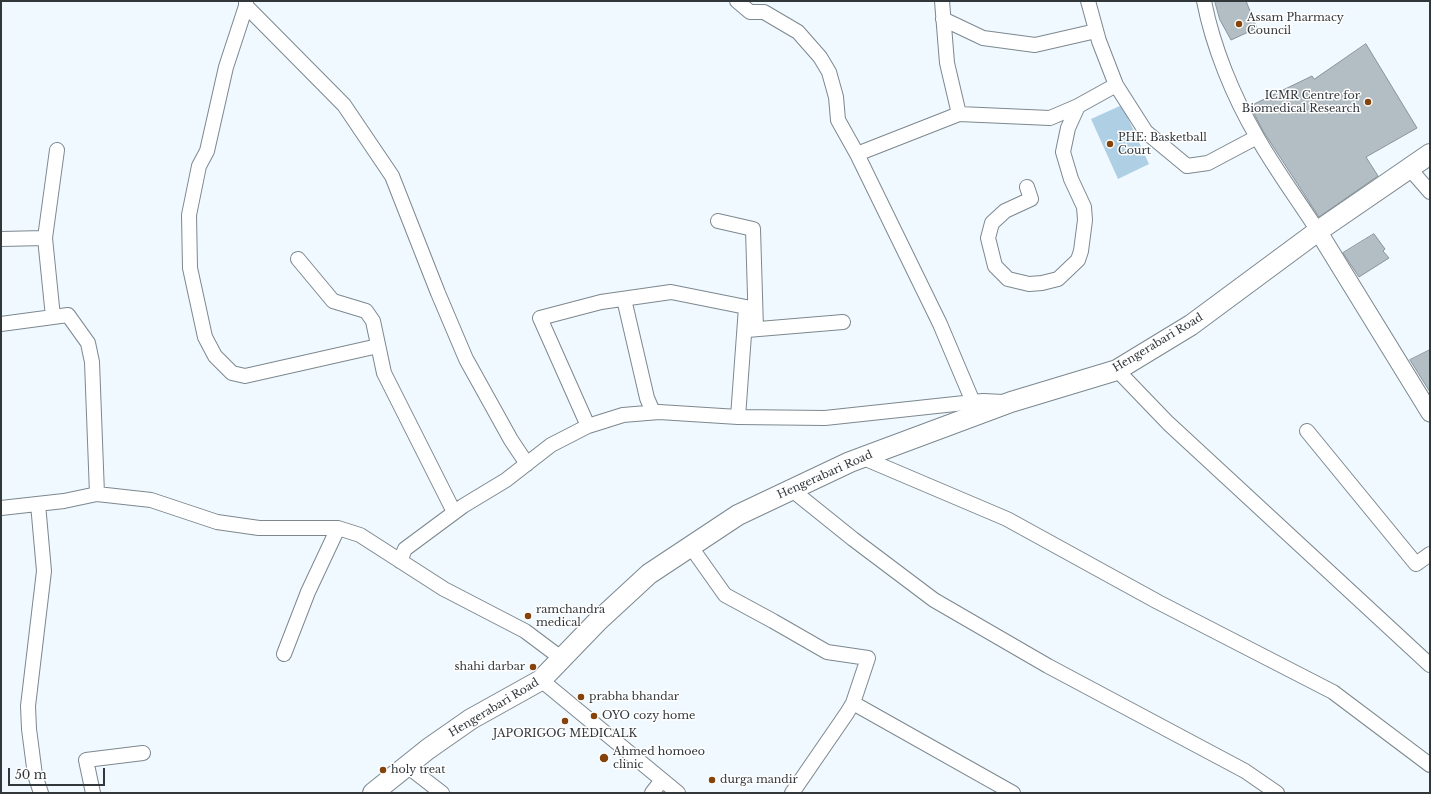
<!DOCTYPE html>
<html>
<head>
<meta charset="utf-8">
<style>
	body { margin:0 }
	#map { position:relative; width:1431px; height:794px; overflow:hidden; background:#eff9ff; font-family:"Libre Baskerville",serif }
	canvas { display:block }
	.frame { position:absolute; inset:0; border:2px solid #32373a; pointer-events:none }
	.scale { position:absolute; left:8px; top:768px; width:97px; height:18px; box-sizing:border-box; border:2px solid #32373a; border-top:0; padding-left:5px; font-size:12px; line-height:14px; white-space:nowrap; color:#32373a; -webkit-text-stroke:3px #fff; paint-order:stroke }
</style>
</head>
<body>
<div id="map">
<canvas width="1431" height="794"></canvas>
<div class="frame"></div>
<div class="scale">50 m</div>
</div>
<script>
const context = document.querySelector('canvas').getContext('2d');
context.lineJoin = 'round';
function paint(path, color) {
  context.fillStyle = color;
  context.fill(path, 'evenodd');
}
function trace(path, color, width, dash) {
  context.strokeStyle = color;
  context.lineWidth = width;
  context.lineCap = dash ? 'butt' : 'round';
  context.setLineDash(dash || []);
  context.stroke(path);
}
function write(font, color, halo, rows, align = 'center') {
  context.font = font + ' "Libre Baskerville",serif';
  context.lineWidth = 3;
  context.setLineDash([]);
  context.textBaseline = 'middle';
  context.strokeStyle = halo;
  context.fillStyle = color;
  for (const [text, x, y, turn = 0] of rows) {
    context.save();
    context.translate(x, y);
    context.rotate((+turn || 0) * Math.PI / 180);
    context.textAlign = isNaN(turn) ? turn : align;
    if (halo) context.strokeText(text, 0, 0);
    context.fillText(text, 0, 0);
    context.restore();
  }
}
const green = new Path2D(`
	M 1122,105 L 1149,164 L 1118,179 L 1091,119 Z`);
const building = new Path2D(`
	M 1215,1 L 1246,1 L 1257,28 L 1231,40 L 1220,20 Z
	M 1366,44 L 1417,128 L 1366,157 L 1378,176 L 1319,217 L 1263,131 L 1250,106 L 1312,76 L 1314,79 Z
	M 1374,234 L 1385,249 L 1383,251 L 1389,258 L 1359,277 L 1343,253 Z
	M 1430,350 L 1430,392 L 1410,360 Z`);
const minor = new Path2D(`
	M 246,1 L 246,6 L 344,105 L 392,176 L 438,293 L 466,359 L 511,440 L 527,464
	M 737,1 L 750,12 L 764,12 L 798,32 L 820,57 L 829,72 L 836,97 L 838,120 L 857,154 L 940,324 L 973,402
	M 942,1 L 947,63 L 959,114 L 1050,118 L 1078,106 L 1116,85
	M 1088,1 L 1099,41 L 1116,85 L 1146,132 L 1187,166 L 1208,163 L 1257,137
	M 1204,1 C 1213,47 1233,96 1257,137 C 1275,169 1298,200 1318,231
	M 246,6 L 226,67 L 207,151 L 199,166 L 189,215 L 190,268 L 205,337 L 215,356 L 232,373 L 245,376 L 378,346
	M 943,19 L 983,38 L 1035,45 L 1096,31
	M 857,154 L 959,114
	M 1409,168 L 1430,192
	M 1027,187 L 1031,199 L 1005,211 L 992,223 L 988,238 L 995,266 L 1008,279 L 1029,284 L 1042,283 L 1058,279 L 1078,260 L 1081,251 L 1085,220 L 1084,207 L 1071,179 L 1063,152 L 1068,128 L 1078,106
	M 718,221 L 753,229 L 756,329
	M 1,239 L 45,238
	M 298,259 L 333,301 L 366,311 L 373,321 L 384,373 L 454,512
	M 624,299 L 647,398 L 653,412
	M 53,317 L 45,238 L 57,150
	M 1,324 L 68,315 L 88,343 L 92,362 L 97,494
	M 747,330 L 843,322
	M 1117,370 L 1168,423 L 1430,665
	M 588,426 L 540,318 L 601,302 L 671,292 L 746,307 L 738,417
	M 1307,431 L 1416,564 L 1430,554
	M 861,457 L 1007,519 L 1158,602 L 1333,692 L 1430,765
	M 792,490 L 853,539 L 934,600 L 1048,666 L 1245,771 L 1277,793
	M 38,504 L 44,571 L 28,706 L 29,729 L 35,775 L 41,793
	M 1,508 L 64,501 L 97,494 L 151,500 L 217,522 L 259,528 L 338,528 L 360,535 L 444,589 L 525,631 L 561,658
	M 691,547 L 725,595 L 773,621 L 827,652 L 868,658 L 853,703 L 847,713 L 792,793
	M 400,561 L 405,549 L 463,506 L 506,480 L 551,445 L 588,426 L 623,415 L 659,412 L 738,417 L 825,418 L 983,401 L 1004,402
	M 284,654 L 308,592 L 338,528
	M 541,680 L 678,793
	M 853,703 L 1013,793
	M 407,766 L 442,793
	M 93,793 L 86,760 L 143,753
	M 652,793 L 662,780`);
const tertiary = new Path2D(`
	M 1318,231 L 1430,413`);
const secondary = new Path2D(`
	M 373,793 L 428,749 L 471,719 L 541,680 L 597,622 L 649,574 L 738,515 L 850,462 L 1011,402 L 1117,370 L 1191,325 L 1318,231 L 1430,154`);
const markers = [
	[1239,24,4,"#83430b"],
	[1368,102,4,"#83430b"],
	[1110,144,4,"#83430b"],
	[528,616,4,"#83430b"],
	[533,667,4,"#83430b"],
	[581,697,4,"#83430b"],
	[594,716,4,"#83430b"],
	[565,721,4,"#83430b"],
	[604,758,5,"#83430b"],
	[383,770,4,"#83430b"],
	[712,780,4,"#83430b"]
];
const poiNames = [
	["Assam Pharmacy",1247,18],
	["Council",1247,31],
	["ICMR Centre for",1360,96,"right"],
	["Biomedical Research",1360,109,"right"],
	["PHE: Basketball",1118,138],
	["Court",1118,151],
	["ramchandra",536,610],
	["medical",536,623],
	["shahi darbar",525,667,"right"],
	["prabha bhandar",589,697],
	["OYO cozy home",602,716],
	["JAPORIGOG MEDICALK",565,734,"center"],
	["Ahmed homoeo",613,752],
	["clinic",613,765],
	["holy treat",391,770],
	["durga mandir",720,780]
];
const streetNames = [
	["Hengerabari Road",1158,343,-31],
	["Hengerabari Road",825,475,-24],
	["Hengerabari Road",494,708,-31]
];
paint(green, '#afd0e4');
paint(building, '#b2bdc4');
trace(building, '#88939a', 1);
trace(minor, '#7d888e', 16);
trace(tertiary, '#7d888e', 19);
trace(secondary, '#7d888e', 22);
trace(minor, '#fff', 14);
trace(tertiary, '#fff', 17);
trace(secondary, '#fff', 20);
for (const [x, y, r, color] of markers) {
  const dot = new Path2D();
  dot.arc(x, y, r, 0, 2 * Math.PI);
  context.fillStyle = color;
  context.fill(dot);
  trace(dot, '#fff', 1.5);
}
write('11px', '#32373a', '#fff', poiNames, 'left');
write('11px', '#32373a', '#fff', streetNames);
</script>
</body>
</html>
